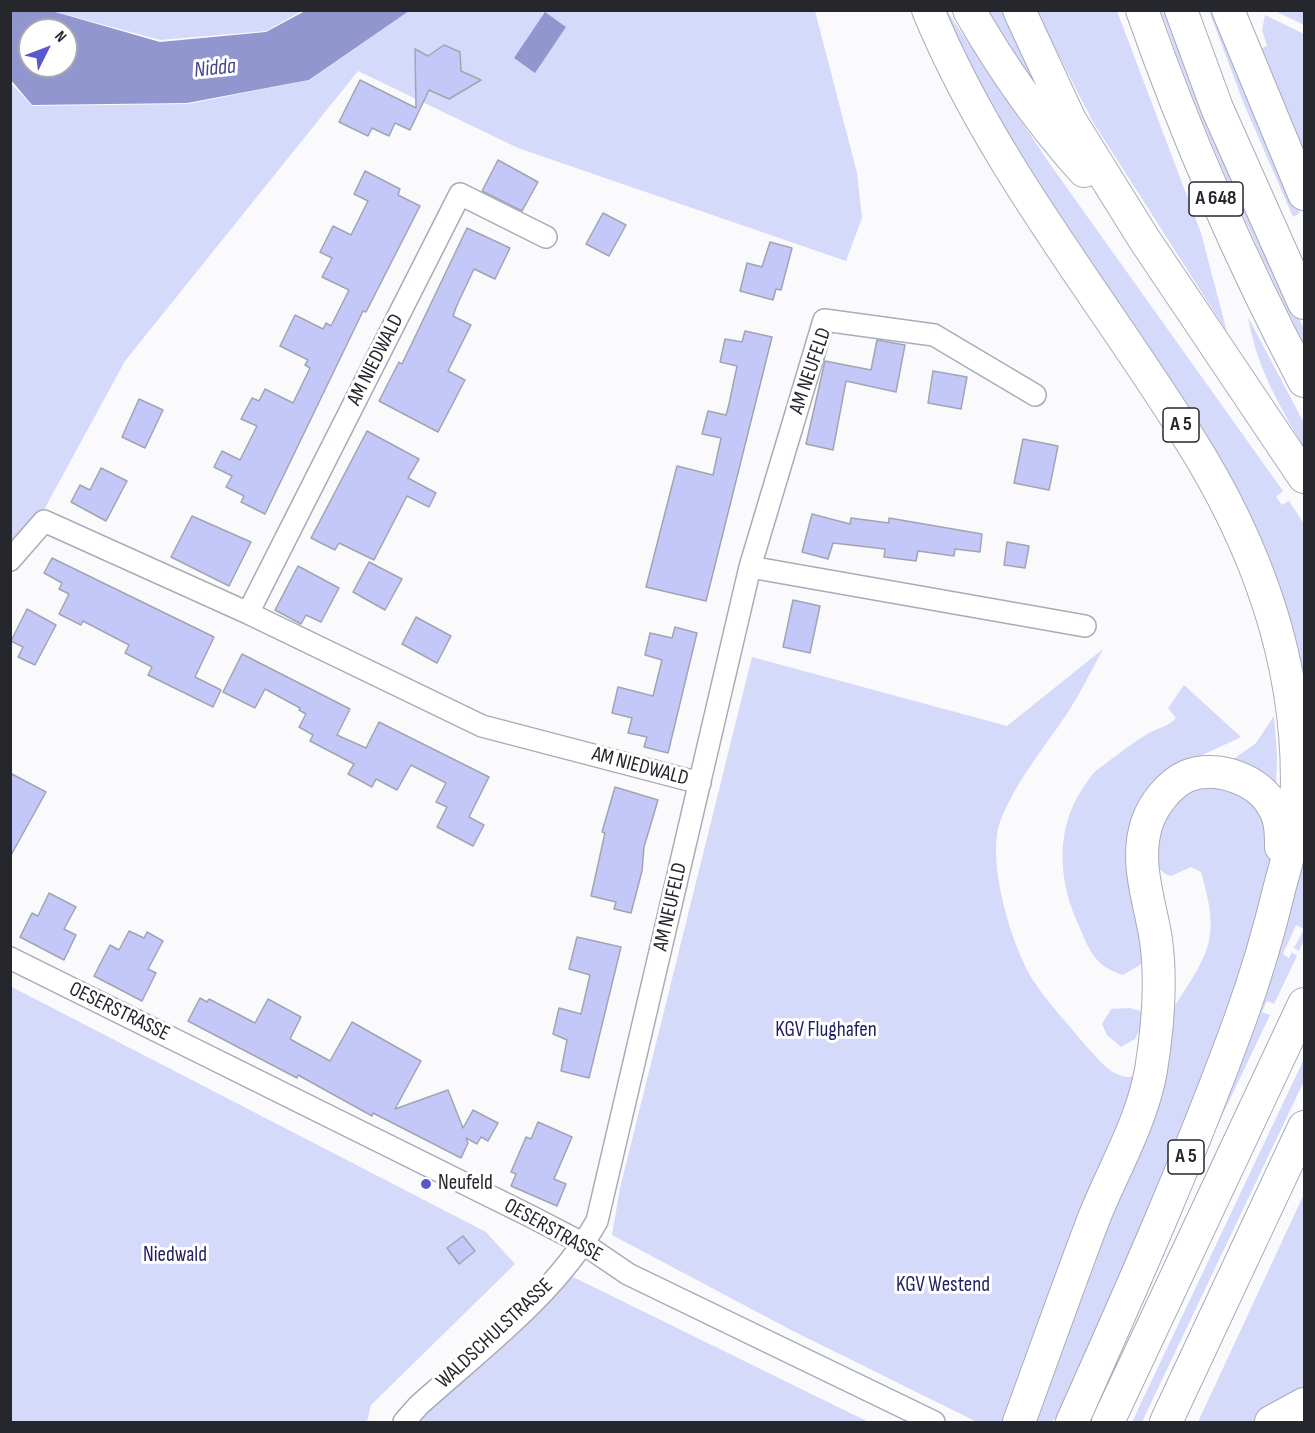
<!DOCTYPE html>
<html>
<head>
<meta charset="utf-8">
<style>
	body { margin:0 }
	#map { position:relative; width:1315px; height:1433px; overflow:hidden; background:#fafafd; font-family:"Sofia Sans Condensed",sans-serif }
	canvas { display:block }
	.frame { position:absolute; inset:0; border:12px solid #26272c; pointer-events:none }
	.north { position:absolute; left:18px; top:18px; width:60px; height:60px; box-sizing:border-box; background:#fff; border:2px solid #a8a9ab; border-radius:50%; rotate:48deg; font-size:16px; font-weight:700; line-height:24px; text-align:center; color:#26272c }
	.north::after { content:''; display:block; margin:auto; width:21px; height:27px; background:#5b57cf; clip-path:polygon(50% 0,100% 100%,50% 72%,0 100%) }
</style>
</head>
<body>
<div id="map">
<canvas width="1315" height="1433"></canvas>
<div class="frame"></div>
<div class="north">N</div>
</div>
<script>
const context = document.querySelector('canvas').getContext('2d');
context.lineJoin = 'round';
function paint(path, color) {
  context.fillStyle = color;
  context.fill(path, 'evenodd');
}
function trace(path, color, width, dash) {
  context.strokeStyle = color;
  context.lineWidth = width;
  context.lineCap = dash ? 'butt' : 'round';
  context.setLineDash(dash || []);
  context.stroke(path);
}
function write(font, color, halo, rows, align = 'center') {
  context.font = font + ' "Sofia Sans Condensed",sans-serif';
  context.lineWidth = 6;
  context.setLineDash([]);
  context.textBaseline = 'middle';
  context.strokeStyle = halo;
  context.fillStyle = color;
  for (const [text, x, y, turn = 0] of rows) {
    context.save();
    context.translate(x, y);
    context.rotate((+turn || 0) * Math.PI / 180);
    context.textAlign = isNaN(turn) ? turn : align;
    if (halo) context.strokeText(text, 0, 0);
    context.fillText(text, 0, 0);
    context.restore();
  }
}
const green = new Path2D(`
	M 53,11 L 302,11 L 266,31 L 160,40 Z
	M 409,11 L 815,11 L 857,173 L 862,218 L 846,261 L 518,148 L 358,71 L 125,361 L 40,517 L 11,552 L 10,82 L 32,106 L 188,104 L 310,80 Z
	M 936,11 L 947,11 L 1052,167 L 1283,491 L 1276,497 L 1282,505 L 1289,501 L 1304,524 L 1304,780 L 1290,644 L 1042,205 Z
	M 976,11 L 1007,11 L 1060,128 Z
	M 1036,11 L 1117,11 L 1201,233 L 1227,332 L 1093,122 Z
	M 1161,11 L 1168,11 L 1251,219 L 1304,329 L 1304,344 C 1250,235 1201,126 1161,11 Z
	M 1209,11 L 1216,11 L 1253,108 L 1300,213 L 1293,217 L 1244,104 Z
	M 1275,11 L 1304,11 L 1304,25 Z
	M 1265,15 L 1304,34 L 1304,156 L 1262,48 L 1267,46 L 1262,30 Z
	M 1248,317 L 1304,423 L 1304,448 C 1278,403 1257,368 1248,317 Z
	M 1103,649 C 1092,669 1082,690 1070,709 C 1046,746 1016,780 1000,822 C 986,861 1012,949 1035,983 C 1048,1003 1066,1022 1081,1040 C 1094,1054 1117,1087 1138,1074 L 1005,1422 L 977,1422 L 791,1330 L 612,1235 L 620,1188 L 752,657 L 1007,726 Z
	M 1184,685 L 1241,737 L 1173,769 L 1156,780 L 1147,955 L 1140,965 L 1123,975 C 1092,966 1088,946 1076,919 C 1058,877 1056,827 1083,788 C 1087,782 1091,775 1097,770 C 1113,758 1132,743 1149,733 C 1160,727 1168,727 1176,718 L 1168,708 Z
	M 1274,716 L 1277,754 L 1276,794 L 1224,766 L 1256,743 Z
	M 1221,785 L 1257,804 L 1272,844 L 1271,861 L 1262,906 L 1232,1000 L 1178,1139 L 1058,1420 L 1054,1419 L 1051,1422 L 1028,1422 L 1170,1013 C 1182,994 1205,963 1209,940 C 1214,918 1207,894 1201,872 L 1191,867 L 1171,876 C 1132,863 1165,799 1193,789 C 1202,786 1213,786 1221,785 Z
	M 1304,788 L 1304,940 L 1299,951 L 1294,948 L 1304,929 L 1296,925 L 1283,954 L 1289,958 L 1292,952 L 1297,956 L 1274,1004 L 1267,1001 L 1262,1012 L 1270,1015 L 1182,1200 L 1292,905 Z
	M 10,986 L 486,1232 L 515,1264 L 371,1405 L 367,1422 L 11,1422 Z
	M 1130,1008 L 1140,1011 L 1145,1019 L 1135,1039 L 1121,1047 L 1107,1035 L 1102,1024 L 1111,1009 Z
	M 1304,1059 L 1304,1081 L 1142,1422 L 1132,1422 Z
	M 1304,1194 L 1304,1392 L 1287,1399 L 1253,1422 L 1198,1422 Z
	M 563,1272 L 848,1412 L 869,1422 L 407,1422 Z`);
const water = new Path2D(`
	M 10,11 L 52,11 L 160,42 L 266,32 L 305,11 L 409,11 L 309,80 L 187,103 L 32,105 L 11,80 ZM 30,30 L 66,30 L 66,66 L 30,66 Z
	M 545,12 L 566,27 L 535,73 L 514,58 Z`);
const building = new Path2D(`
	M 444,45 L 460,52 L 461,71 L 481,80 L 449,99 L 429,90 L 410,130 L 395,123 L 389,136 L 372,128 L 368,136 L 339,122 L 360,80 L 416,108 L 415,49 L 428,56 Z
	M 498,160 L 538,182 L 522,211 L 482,191 Z
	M 365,171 L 400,189 L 398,195 L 420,206 L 366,312 L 363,311 L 265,514 L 241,502 L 244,496 L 226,487 L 232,476 L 214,467 L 222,451 L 240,460 L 257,426 L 241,419 L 252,398 L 259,401 L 265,389 L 293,403 L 310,368 L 305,365 L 308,360 L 280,346 L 295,315 L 323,329 L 326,323 L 331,326 L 349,290 L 322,277 L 332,258 L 320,252 L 333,226 L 351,235 L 368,201 L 354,194 Z
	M 603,213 L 626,225 L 609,256 L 586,244 Z
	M 467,228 L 510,248 L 495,279 L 474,269 L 457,305 L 453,316 L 471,325 L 448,371 L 465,380 L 438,432 L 379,401 L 399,362 L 402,364 Z
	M 770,242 L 792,248 L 781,290 L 776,289 L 773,300 L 740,291 L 747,263 L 762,267 Z
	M 745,331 L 772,337 L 706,601 L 646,587 L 677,466 L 713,475 L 721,438 L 702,434 L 708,411 L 726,415 L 729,404 L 737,366 L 720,362 L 725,339 L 742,342 Z
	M 877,340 L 905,345 L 896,392 L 846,381 L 833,450 L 806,444 L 825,361 L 871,370 Z
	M 933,371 L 967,377 L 961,409 L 928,403 Z
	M 139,399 L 163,410 L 145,448 L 122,437 Z
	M 367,431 L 419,459 L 408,478 L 436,493 L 429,507 L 407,496 L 374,560 L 339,543 L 335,550 L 311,538 Z
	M 1023,439 L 1058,446 L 1049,490 L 1014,483 Z
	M 101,468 L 127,481 L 106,521 L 71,502 L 80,485 L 90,490 Z
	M 812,514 L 850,524 L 851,518 L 889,523 L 889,518 L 982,534 L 980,552 L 955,549 L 954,556 L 918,551 L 916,561 L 884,557 L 885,549 L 833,543 L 828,559 L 802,552 Z
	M 192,516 L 251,542 L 229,586 L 171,557 Z
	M 1007,542 L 1029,546 L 1025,568 L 1004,565 Z
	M 52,558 L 214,637 L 195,677 L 221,690 L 213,707 L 148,675 L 152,667 L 125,653 L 129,645 L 83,621 L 81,625 L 59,614 L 69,594 L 59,589 L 62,583 L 44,573 Z
	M 369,562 L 402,579 L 385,610 L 353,592 Z
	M 298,566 L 339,588 L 321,622 L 306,615 L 301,624 L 275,610 Z
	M 793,600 L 820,606 L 810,653 L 783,647 Z
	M 27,609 L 56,625 L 35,665 L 18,657 L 23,647 L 11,641 Z
	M 416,617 L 451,636 L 437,663 L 402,644 Z
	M 675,627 L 697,633 L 668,753 L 644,747 L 647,737 L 628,733 L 632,718 L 612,713 L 618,687 L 653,696 L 662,660 L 645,655 L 650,633 L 672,638 Z
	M 242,654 L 350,709 L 337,735 L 366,748 L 379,722 L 489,777 L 469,817 L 484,825 L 473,846 L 437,827 L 447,807 L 436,802 L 446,783 L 411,765 L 397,790 L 376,779 L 372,787 L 348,774 L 354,764 L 310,741 L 313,735 L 299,727 L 306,714 L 299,710 L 300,708 L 265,689 L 255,708 L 223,692 Z
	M 10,773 L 46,792 L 10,857 Z
	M 615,787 L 658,800 L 644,847 L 642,871 L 631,913 L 614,909 L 616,902 L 591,896 L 605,833 L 602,832 Z
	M 49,893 L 76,907 L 64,929 L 76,935 L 64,960 L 20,937 L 32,913 L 38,916 Z
	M 129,931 L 144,938 L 147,932 L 163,941 L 148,969 L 156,973 L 142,1001 L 94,976 L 110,945 L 119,950 Z
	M 577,937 L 621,947 L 589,1078 L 561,1071 L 567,1040 L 553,1034 L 559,1008 L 581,1014 L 590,975 L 569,969 Z
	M 200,998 L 207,1002 L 209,999 L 255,1023 L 268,999 L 301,1017 L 290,1039 L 330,1061 L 352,1022 L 421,1061 L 395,1109 L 448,1090 L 463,1128 L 473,1110 L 498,1123 L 488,1141 L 481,1137 L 477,1144 L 466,1138 L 468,1143 L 461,1158 L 373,1113 L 372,1116 L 298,1075 L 297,1078 L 188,1021 Z
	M 538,1122 L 572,1137 L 554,1179 L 566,1184 L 557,1206 L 511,1186 L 516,1174 L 511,1172 L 526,1137 L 531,1139 Z
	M 463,1236 L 475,1251 L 459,1264 L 447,1248 Z`);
const minor = new Path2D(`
	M 10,560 L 44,521 L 248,613 L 482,726 L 700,783
	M 750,567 L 1085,626
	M 248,613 L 460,194 L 546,237
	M 10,958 L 532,1217 L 584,1244 L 628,1274 L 934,1422
	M 404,1422 L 418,1406 C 481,1349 555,1295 597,1221 L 750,567 L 824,320 L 934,335 L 1035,395`);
const highway = new Path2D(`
	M 928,10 C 992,165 1099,294 1187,435 C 1259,548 1304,674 1296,810 C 1294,836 1287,861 1280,886 C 1269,932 1256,976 1240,1020 C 1190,1157 1131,1290 1072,1422
	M 969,10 C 1002,68 1040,122 1084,171
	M 1019,10 L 1070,120 L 1144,239 L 1304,477
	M 1142,10 C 1187,138 1241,261 1304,381
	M 1181,10 L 1217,108 L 1304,303
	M 1228,10 L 1304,194
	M 1019,1422 C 1044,1354 1068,1286 1094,1218 C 1113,1170 1142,1122 1151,1070 C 1158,1027 1162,984 1156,940 C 1150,901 1134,862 1147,823 C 1153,805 1169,784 1187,776 C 1217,764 1260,780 1274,808 C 1281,820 1281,834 1281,847
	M 1108,1422 L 1304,1004
	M 1166,1422 L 1304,1127
	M 1271,1422 L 1304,1404`);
const markers = [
	[426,1184,6,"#5b57cf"]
];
const shields = [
	[1216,199,54],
	[1181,425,36],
	[1186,1157,36]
];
const shieldNames = [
	["A 648",1216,199],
	["A 5",1181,425],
	["A 5",1186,1157]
];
const streetNames = [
	["AM NIEDWALD",376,360,-63],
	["AM NEUFELD",811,371,-71],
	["AM NIEDWALD",640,767,15],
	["AM NEUFELD",671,907,-77],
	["OESERSTRASSE",119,1012,26],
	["OESERSTRASSE",553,1231,29],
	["WALDSCHULSTRASSE",495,1334,-43]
];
const parkNames = [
	["KGV Flughafen",826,1031],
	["Niedwald",175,1256],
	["KGV Westend",943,1286]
];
const poiNames = [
	["Neufeld",438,1184]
];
const waterNames = [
	["Nidda",215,69,-6]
];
paint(green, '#d5d9fa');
paint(water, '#9196cf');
paint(building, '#c3c8f8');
trace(building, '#a2a4b2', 1.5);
trace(minor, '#a9abb9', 24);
trace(highway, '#a9abb9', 34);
trace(minor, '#fff', 21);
trace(highway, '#fff', 32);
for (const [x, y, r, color] of markers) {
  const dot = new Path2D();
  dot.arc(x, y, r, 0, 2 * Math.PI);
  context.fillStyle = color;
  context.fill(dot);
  trace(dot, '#fff', 2);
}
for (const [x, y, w] of shields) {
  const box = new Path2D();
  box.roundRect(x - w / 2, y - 17, w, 34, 4.5);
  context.fillStyle = '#fff';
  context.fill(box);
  trace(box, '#26272c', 1.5);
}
write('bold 20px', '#26272c', null, shieldNames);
write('21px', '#26272c', '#fff', streetNames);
write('21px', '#231e61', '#fff', parkNames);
write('21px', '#26272c', '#fff', poiNames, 'left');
write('italic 22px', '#45468c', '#fff', waterNames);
</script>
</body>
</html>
